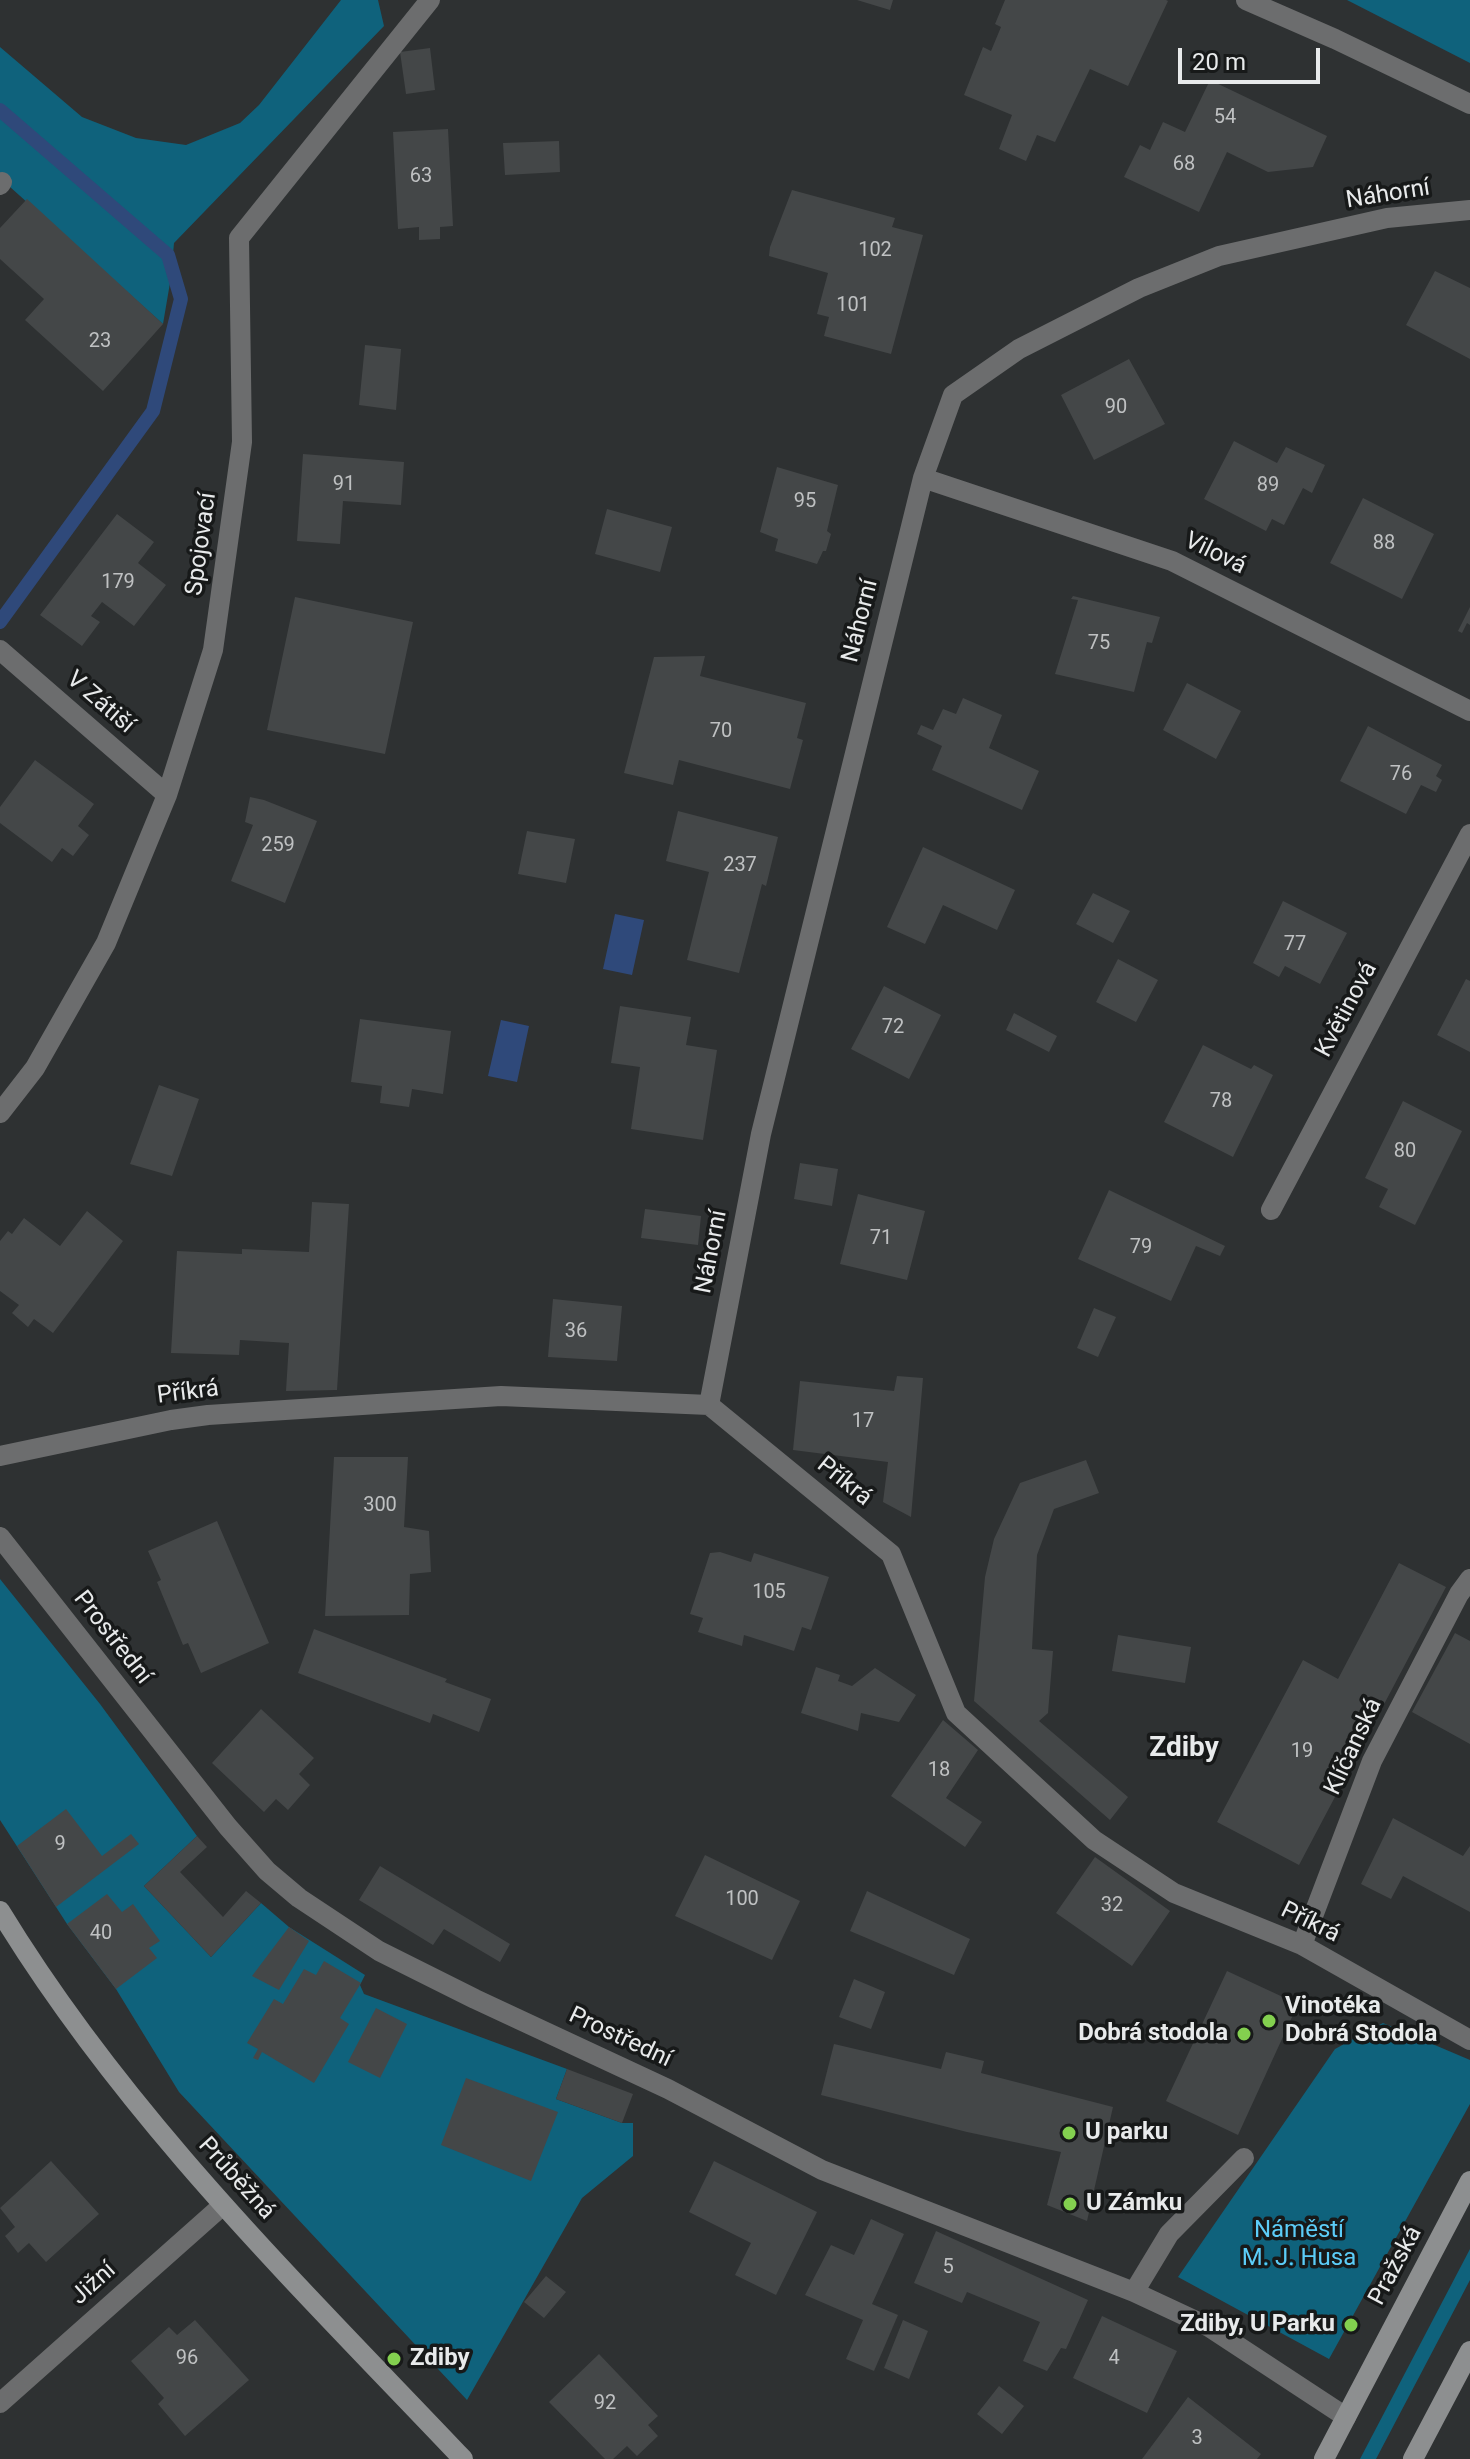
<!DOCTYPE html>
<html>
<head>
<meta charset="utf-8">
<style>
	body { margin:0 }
	#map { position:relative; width:1470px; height:2459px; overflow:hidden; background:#2e3132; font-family:Roboto,sans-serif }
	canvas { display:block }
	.scale { position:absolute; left:1178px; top:48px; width:142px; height:36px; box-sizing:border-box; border:4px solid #e8eaeb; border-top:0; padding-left:10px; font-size:24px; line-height:28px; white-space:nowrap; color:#e8eaeb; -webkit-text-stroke:6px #171919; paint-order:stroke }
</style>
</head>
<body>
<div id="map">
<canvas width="1470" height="2459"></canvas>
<div class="scale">20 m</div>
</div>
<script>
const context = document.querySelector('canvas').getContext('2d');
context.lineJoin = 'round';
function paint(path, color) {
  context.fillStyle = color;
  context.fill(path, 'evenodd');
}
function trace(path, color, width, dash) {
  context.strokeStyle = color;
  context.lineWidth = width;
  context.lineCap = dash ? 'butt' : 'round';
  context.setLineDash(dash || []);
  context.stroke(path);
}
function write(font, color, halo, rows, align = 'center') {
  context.font = font + ' Roboto,sans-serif';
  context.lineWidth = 7;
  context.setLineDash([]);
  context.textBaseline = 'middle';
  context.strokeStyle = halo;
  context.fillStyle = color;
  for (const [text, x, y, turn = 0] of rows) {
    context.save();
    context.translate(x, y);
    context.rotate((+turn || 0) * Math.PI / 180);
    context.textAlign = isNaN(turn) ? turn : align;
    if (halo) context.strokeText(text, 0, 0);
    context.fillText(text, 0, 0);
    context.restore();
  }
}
const green = new Path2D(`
	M 341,0 L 378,0 L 384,26 L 174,243 L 171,277 L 163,324 L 0,178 L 0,47 L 82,117 L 136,138 L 186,145 L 240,123 L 259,105 Z
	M 1347,0 L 1470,0 L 1470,63 Z
	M 0,1579 L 100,1704 L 197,1836 L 144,1886 L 211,1957 L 261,1903 L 289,1927 L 365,1975 L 360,1985 L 364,1994 L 567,2069 L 556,2099 L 622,2123 L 633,2123 L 633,2156 L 582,2198 L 467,2400 L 179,2092 L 116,1989 L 67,1924 L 0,1820 Z
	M 1383,2023 L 1470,2060 L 1470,2104 L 1329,2359 L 1178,2277 L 1335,2049 Z
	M 1470,2249 L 1470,2280 L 1376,2459 L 1360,2459 Z`);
const water = new Path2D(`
	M 615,914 L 644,920 L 632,975 L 603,969 Z
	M 501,1020 L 529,1026 L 517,1082 L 488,1076 Z`);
const stream = new Path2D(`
	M 0,110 L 168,255 L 181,299 L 153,411 L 0,622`);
const building = new Path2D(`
	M 857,0 L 893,0 L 890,10 Z
	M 1005,0 L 1166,0 L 1168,1 L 1128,86 L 1090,69 L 1055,142 L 1037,135 L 1026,161 L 999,149 L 1012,115 L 964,95 L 983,47 L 991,51 L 1001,27 L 995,24 Z
	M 430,48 L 435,90 L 406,94 L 400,52 Z
	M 1210,80 L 1327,136 L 1313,167 L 1268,172 L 1227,152 L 1199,212 L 1124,177 L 1140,145 L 1150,150 L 1163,122 L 1185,132 Z
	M 448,129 L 453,226 L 440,227 L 440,239 L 419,240 L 419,227 L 398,229 L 393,132 Z
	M 559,141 L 560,172 L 505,175 L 503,143 Z
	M 792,190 L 895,218 L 892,227 L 923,235 L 891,354 L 824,336 L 829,317 L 817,314 L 828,273 L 769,256 L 770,247 Z
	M 27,199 L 163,324 L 103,391 L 25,320 L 44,299 L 0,259 L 0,228 Z
	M 1435,271 L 1470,288 L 1470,359 L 1406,325 Z
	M 365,345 L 401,349 L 396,410 L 359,405 Z
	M 1129,359 L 1165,424 L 1094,460 L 1061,395 Z
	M 1234,441 L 1277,463 L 1286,447 L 1325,465 L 1312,493 L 1303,488 L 1284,525 L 1272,519 L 1266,531 L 1204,499 Z
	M 303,454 L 404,462 L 401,505 L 343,501 L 340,544 L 297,541 Z
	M 777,467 L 838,485 L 827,531 L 831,534 L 826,551 L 823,551 L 817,564 L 775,551 L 778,539 L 760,532 Z
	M 1363,498 L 1434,534 L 1402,599 L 1330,563 Z
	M 607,509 L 672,527 L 660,572 L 595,554 Z
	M 117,514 L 154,542 L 138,563 L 166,585 L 134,626 L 102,602 L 91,616 L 100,622 L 82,646 L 40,615 Z
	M 1073,596 L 1160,617 L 1152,643 L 1147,642 L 1134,692 L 1055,674 L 1078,600 L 1071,599 Z
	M 295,597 L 413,622 L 385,754 L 267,730 Z
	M 1470,607 L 1470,625 L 1467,623 L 1462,633 L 1458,631 Z
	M 705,656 L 700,676 L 806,703 L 797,738 L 803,740 L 790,789 L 679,760 L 673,785 L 624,773 L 654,657 Z
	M 1187,683 L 1241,711 L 1216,759 L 1163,730 Z
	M 963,698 L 1002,715 L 989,748 L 1039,771 L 1022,810 L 932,770 L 942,746 L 917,734 L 921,725 L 933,730 L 943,709 L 956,714 Z
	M 1368,726 L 1442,765 L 1436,776 L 1442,780 L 1436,792 L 1421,785 L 1406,814 L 1340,781 Z
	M 35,760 L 94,804 L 78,826 L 89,835 L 73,856 L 62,848 L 52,862 L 0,823 L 0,807 Z
	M 250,797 L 264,800 L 317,821 L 285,903 L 231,881 L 253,825 L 245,822 Z
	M 678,811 L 778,837 L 766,886 L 762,884 L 739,973 L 687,960 L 709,872 L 666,861 Z
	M 527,831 L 575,839 L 566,883 L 518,874 Z
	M 923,847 L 1015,890 L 997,930 L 943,905 L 925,944 L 887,927 Z
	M 1093,893 L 1130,911 L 1113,943 L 1076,924 Z
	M 1283,901 L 1347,933 L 1320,984 L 1285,966 L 1279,977 L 1253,963 Z
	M 1118,959 L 1158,980 L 1136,1022 L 1096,1002 Z
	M 1466,979 L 1470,981 L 1470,1052 L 1437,1035 Z
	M 884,986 L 941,1015 L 909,1079 L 851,1049 Z
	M 620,1006 L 691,1017 L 686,1045 L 717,1050 L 703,1140 L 631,1129 L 640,1067 L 611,1063 Z
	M 1014,1013 L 1057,1036 L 1049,1052 L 1006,1030 Z
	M 360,1019 L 451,1031 L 443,1094 L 412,1089 L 409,1107 L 380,1103 L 382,1086 L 351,1082 Z
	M 1203,1045 L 1251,1069 L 1254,1065 L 1273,1075 L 1233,1157 L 1164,1122 Z
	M 159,1085 L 199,1099 L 172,1176 L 130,1164 Z
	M 1403,1101 L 1462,1131 L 1415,1225 L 1379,1207 L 1388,1189 L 1365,1178 Z
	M 800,1163 L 838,1169 L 832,1206 L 794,1199 Z
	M 1109,1190 L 1225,1246 L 1220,1256 L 1196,1246 L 1171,1301 L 1078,1259 Z
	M 858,1194 L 925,1211 L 907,1280 L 840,1264 Z
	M 312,1202 L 349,1204 L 337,1390 L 286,1391 L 289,1343 L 240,1340 L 239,1355 L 171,1353 L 177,1251 L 242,1254 L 242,1249 L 309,1252 Z
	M 645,1209 L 701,1216 L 698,1245 L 641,1238 Z
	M 87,1211 L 123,1241 L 53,1333 L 34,1319 L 28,1327 L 12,1313 L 19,1305 L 0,1291 L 0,1241 L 8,1231 L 12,1234 L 24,1218 L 60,1246 Z
	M 553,1299 L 622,1306 L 617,1361 L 548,1357 Z
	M 1094,1308 L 1116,1317 L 1098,1357 L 1077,1348 Z
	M 897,1376 L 923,1378 L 911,1517 L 883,1502 L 888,1462 L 793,1450 L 800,1381 L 894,1391 Z
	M 334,1457 L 408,1457 L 404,1527 L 429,1531 L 431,1572 L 410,1574 L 409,1615 L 325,1616 Z
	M 1086,1460 L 1099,1493 L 1054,1509 L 1037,1555 L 1032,1649 L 1053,1651 L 1048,1713 L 1039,1721 L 1128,1797 L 1110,1820 L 974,1701 L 985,1577 L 994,1539 L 1020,1483 Z
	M 217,1521 L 269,1643 L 201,1673 L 188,1643 L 183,1645 L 157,1582 L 161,1580 L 148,1551 Z
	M 720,1552 L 751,1562 L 754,1553 L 829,1577 L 811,1630 L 802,1627 L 794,1651 L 744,1635 L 742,1646 L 698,1632 L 703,1618 L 690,1614 L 710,1553 Z
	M 1399,1563 L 1446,1587 L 1299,1865 L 1217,1822 L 1303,1660 L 1338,1679 Z
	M 314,1629 L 447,1679 L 445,1682 L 491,1699 L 479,1732 L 433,1714 L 430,1723 L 298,1673 Z
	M 1455,1633 L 1470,1641 L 1470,1744 L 1412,1712 Z
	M 1118,1635 L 1191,1647 L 1185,1683 L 1112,1671 Z
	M 816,1667 L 840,1675 L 838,1681 L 852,1686 L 875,1668 L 916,1695 L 899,1722 L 861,1713 L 858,1731 L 801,1713 Z
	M 261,1709 L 314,1758 L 299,1774 L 310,1785 L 288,1810 L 276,1799 L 264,1812 L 212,1763 Z
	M 943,1720 L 978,1750 L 946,1798 L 982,1822 L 965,1847 L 891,1796 Z
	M 66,1809 L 102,1856 L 131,1834 L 139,1844 L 56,1907 L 17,1846 Z
	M 1393,1818 L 1463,1856 L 1470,1846 L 1470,1912 L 1403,1876 L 1391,1899 L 1361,1884 Z
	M 197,1836 L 207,1847 L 180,1872 L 223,1917 L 246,1891 L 261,1903 L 211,1957 L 144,1886 Z
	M 705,1855 L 800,1901 L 772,1960 L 675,1916 Z
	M 1095,1857 L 1170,1911 L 1132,1966 L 1056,1913 Z
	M 380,1866 L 510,1944 L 500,1962 L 444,1929 L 433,1945 L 359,1900 Z
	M 867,1891 L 970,1939 L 954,1975 L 850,1931 Z
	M 107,1894 L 122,1912 L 133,1904 L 160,1941 L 149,1948 L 157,1958 L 116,1989 L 67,1924 Z
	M 289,1927 L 309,1941 L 279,1990 L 252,1976 Z
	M 324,1961 L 361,1983 L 340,2018 L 349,2024 L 314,2083 L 262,2052 L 258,2060 L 253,2058 L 258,2049 L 247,2043 L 274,1999 L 283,2004 L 304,1969 L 316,1975 Z
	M 1227,1971 L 1298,2004 L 1238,2135 L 1166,2101 Z
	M 854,1979 L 885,1992 L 871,2029 L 839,2017 Z
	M 376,2008 L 407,2024 L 380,2078 L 348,2062 Z
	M 834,2044 L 941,2069 L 946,2052 L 984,2061 L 981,2073 L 1113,2107 L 1087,2221 L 1047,2205 L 1061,2152 L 967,2132 L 821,2095 Z
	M 567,2069 L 633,2094 L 622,2123 L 556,2099 Z
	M 466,2078 L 558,2112 L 531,2181 L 441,2145 Z
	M 51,2161 L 99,2214 L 46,2262 L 29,2243 L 18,2253 L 5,2236 L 15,2227 L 0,2208 Z
	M 714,2161 L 817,2212 L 776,2295 L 735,2275 L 751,2243 L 689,2212 Z
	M 871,2219 L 904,2234 L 872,2304 L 898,2315 L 874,2371 L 846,2359 L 863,2320 L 805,2295 L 831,2245 L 854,2255 Z
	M 936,2231 L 1088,2300 L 1066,2349 L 1061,2348 L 1047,2371 L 1023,2361 L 1040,2322 L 967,2292 L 962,2303 L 914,2283 Z
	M 546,2276 L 566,2292 L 544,2318 L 524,2302 Z
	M 1102,2316 L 1177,2351 L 1147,2413 L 1073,2378 Z
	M 195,2320 L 249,2380 L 185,2436 L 158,2404 L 164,2398 L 131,2361 L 169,2327 L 177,2335 Z
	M 903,2320 L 928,2331 L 909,2379 L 884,2368 Z
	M 599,2354 L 658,2416 L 648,2425 L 658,2436 L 637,2456 L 627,2446 L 613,2459 L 605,2459 L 549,2402 Z
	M 999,2386 L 1024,2406 L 1002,2434 L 977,2414 Z
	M 1188,2397 L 1261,2454 L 1257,2459 L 1142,2459 Z`);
const street = new Path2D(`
	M 1246,0 L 1335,39 L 1470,104
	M 0,185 L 2,182
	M 923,478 L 1172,561 L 1470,711
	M 0,650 L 167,795
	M 0,1113 L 35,1068 L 106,943 L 167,795 L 213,650 L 242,442 L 239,238 L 430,0
	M 1271,1210 L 1470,834
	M 709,1405 L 761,1134 L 923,478 L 953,395 L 1019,349 L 1139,288 L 1219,256 L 1387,218 L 1470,210
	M 0,1456 L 171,1420 L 208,1415 L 501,1396 L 709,1405 L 891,1554 L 956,1713 L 1094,1840 L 1174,1893 L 1302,1945 L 1470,2040
	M 0,1537 L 228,1827 L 267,1871 L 299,1898 L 379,1951 L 475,1999 L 668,2089 L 822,2170 L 1134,2292 L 1209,2327 L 1346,2417
	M 1302,1945 L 1372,1761 L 1459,1594 L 1470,1579
	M 1134,2292 L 1169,2234 L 1244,2158
	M 0,2403 L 223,2205`);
const secondary = new Path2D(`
	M 0,1911 C 126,2118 297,2284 463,2459
	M 1324,2459 L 1470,2181
	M 1413,2459 L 1470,2351`);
const markers = [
	[1269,2021,8,"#83d04f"],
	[1244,2034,8,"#83d04f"],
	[1069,2133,8,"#83d04f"],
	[1070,2204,8,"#83d04f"],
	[1351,2325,8,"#83d04f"],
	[394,2359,8,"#83d04f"]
];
const numberNames = [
	["54",1225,118],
	["68",1184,165],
	["63",421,177],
	["102",875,251],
	["101",853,306],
	["23",100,342],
	["90",1116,408],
	["91",344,485],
	["89",1268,486],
	["95",805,502],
	["88",1384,544],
	["179",118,583],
	["75",1099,644],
	["70",721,732],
	["76",1401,775],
	["259",278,846],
	["237",740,866],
	["77",1295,945],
	["72",893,1028],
	["78",1221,1102],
	["80",1405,1152],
	["71",881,1239],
	["79",1141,1248],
	["36",576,1332],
	["17",863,1422],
	["300",380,1506],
	["105",769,1593],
	["19",1302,1752],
	["18",939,1771],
	["9",60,1845],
	["100",742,1900],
	["32",1112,1906],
	["40",101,1934],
	["5",948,2268],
	["96",187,2359],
	["4",1114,2359],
	["92",605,2404],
	["3",1197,2439]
];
const streetNames = [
	["Náhorní",1388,195,-9],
	["Spojovací",202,544,-82],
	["Vilová",1215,554,26],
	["Náhorní",861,621,-76],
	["V Zátiší",100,703,41],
	["Květinová",1347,1010,-62],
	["Náhorní",712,1252,-79],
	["Příkrá",188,1393,-7],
	["Příkrá",844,1482,39],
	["Prostřední",112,1638,52],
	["Klíčanská",1354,1747,-65],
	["Příkrá",1310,1923,26],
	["Prostřední",620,2038,25],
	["Průběžná",236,2179,48],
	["Pražská",1396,2266,-62],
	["Jižní",94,2284,-42]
];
const poiNames = [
	["Vinotéka",1285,2007],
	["Dobrá Stodola",1285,2035],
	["Dobrá stodola",1228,2034,"right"],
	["U parku",1085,2133],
	["U Zámku",1086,2204],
	["Zdiby, U Parku",1335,2325,"right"],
	["Zdiby",410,2359]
];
const parkNames = [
	["Náměstí",1299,2231],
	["M. J. Husa",1299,2259]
];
const quarterNames = [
	["Zdiby",1184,1749]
];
paint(green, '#0f627c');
paint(water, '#2f497a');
trace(stream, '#2f497a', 14);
paint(building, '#444748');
trace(street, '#6c6d6e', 20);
trace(secondary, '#8d8f90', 20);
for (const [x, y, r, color] of markers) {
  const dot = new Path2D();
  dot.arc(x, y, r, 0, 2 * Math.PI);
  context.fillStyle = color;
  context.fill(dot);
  trace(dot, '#171919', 3);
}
write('20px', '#bfc1c2', null, numberNames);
write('24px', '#e8eaeb', '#171919', streetNames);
write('bold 24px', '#e8eaeb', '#171919', poiNames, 'left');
write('24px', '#5ccdf8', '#171919', parkNames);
write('bold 28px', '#e8eaeb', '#171919', quarterNames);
</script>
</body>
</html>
